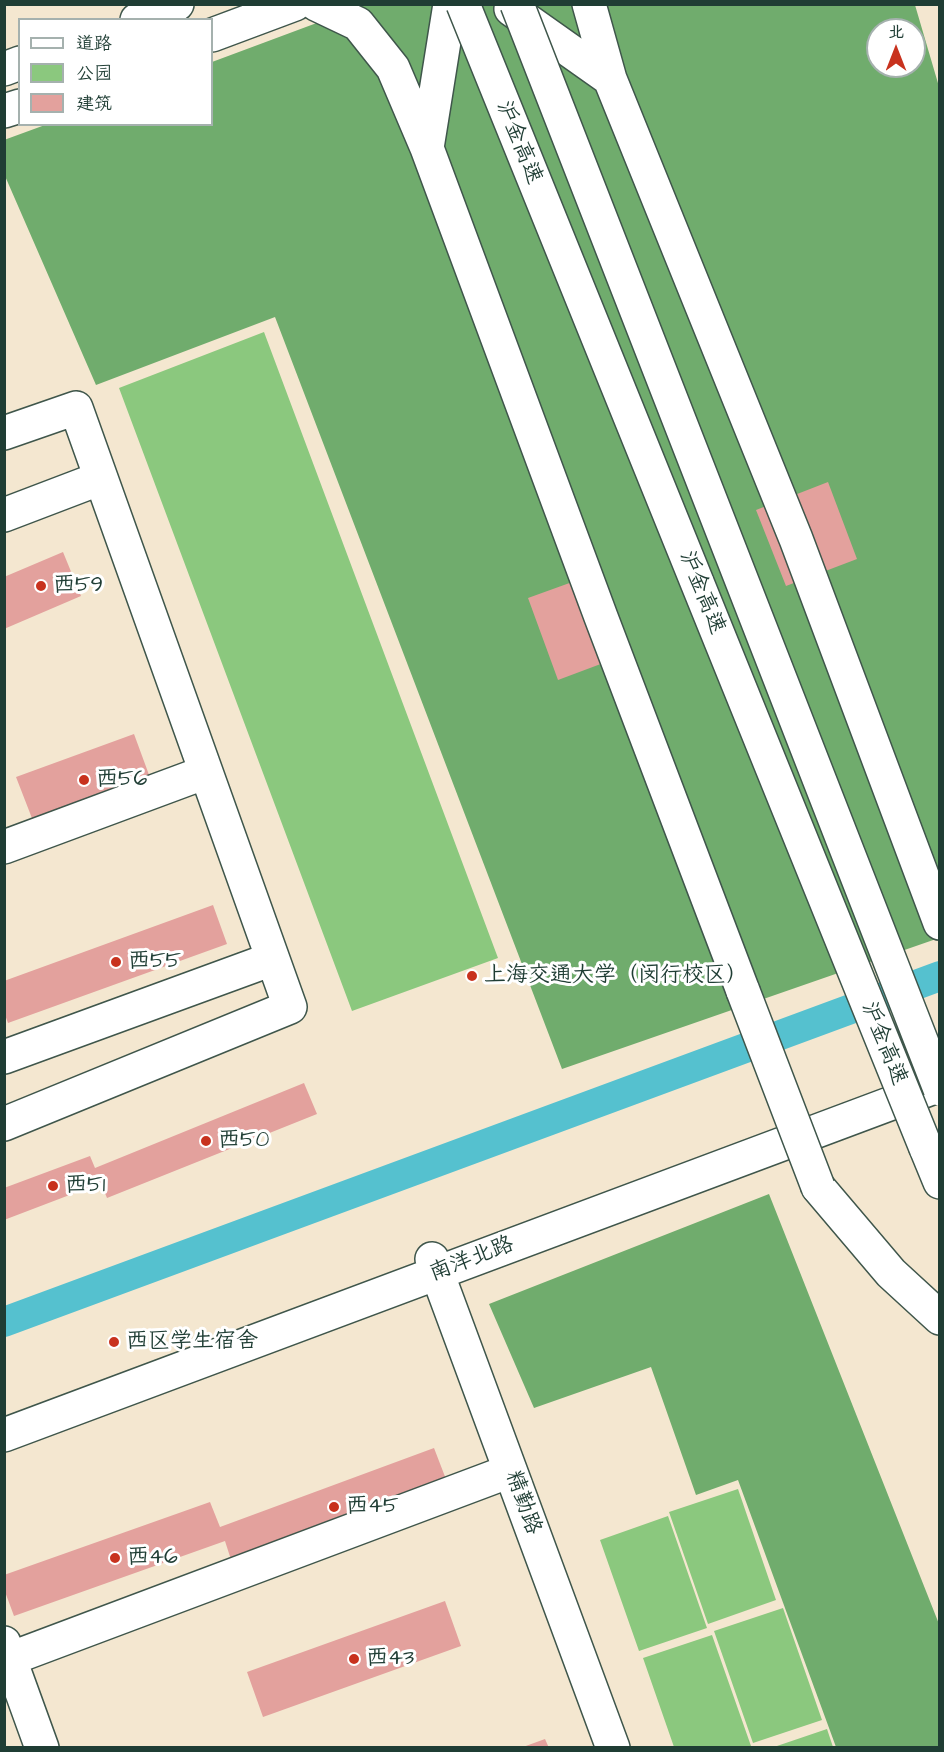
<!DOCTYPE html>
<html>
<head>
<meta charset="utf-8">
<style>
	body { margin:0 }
	#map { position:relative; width:944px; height:1752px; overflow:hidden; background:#f4e7d0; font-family:"Architects Daughter","LXGW WenKai TC",sans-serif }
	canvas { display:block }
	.frame { position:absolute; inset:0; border:6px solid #1f3d34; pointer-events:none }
	.legend { position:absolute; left:18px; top:18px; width:195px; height:108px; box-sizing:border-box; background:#fff; border:2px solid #a5b1ae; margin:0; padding:8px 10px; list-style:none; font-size:18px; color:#1f3d34 }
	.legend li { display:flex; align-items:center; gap:12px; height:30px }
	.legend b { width:30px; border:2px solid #a5b1ae }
	.north { position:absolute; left:866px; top:18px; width:60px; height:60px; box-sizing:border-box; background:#fff; border:2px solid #a5b1ae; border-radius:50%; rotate:0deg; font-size:16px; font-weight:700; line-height:24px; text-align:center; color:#1f3d34 }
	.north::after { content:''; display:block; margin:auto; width:21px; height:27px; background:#c8321e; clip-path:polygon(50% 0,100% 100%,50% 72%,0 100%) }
</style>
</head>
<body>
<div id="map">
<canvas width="944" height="1752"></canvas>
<div class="frame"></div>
<ul class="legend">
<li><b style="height:8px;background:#fff"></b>道路</li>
<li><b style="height:16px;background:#8bc87e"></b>公园</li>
<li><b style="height:16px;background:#e3a19d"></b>建筑</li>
</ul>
<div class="north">北</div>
</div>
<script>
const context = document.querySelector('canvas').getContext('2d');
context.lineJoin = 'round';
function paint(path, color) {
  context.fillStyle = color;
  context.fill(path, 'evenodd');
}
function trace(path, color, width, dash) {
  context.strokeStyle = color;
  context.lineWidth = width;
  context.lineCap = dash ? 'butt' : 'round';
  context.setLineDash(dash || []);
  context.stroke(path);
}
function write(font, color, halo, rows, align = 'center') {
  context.font = font + ' "Architects Daughter","LXGW WenKai TC",sans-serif';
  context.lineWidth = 6;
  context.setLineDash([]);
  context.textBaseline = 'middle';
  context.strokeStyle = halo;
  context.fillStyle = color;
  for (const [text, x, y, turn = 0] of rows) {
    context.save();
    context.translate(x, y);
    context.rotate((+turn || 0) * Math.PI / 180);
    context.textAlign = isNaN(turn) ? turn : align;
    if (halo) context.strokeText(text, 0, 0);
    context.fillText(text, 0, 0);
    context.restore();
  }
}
const green = new Path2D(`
	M 264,332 L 498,958 L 352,1011 L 119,388 Z
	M 738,1489 L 776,1600 L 708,1624 L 669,1512 Z
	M 668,1516 L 707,1628 L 639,1651 L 600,1540 Z
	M 783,1608 L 822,1720 L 753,1743 L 714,1631 Z
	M 712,1635 L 751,1746 L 674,1747 L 643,1658 Z
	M 827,1729 L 833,1747 L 774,1747 Z`);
const forest = new Path2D(`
	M 365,5 L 915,5 L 940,90 L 939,938 L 562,1069 L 275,317 L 96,385 L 5,176 L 4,140 L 45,125 L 212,124 L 212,62 ZM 878,30 L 914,30 L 914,66 L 878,66 Z
	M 769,1194 L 939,1624 L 939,1747 L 836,1747 L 738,1480 L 696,1495 L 651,1367 L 534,1408 L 489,1304 Z`);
const canal = new Path2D(`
	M 4,1322 L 940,976`);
const building = new Path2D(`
	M 828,482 L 857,559 L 786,586 L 756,510 Z
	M 63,552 L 81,596 L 4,629 L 4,577 Z
	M 600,572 L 630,653 L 558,680 L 528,598 Z
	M 134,734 L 152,783 L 35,826 L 16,777 Z
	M 213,905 L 227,944 L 8,1023 L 4,1012 L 4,981 Z
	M 304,1083 L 317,1114 L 107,1198 L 101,1183 L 4,1220 L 4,1188 L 90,1156 L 95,1168 Z
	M 434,1448 L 449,1487 L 233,1566 L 225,1541 L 14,1616 L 4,1589 L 4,1575 L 210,1502 L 220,1527 Z
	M 445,1601 L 461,1646 L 263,1717 L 247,1672 Z
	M 545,1739 L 549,1748 L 523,1748 L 523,1747 Z`);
const minor = new Path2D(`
	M 4,433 L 76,408 L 290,1007 L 4,1124
	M 4,515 L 101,478
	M 4,847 L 206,772
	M 4,1057 L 272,959
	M 432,1259 L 613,1748
	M 4,1435 L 940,1085
	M 4,1643 L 42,1748
	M 4,1661 L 510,1471`);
const major = new Path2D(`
	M 137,20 L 177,4
	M 212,35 L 295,4
	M 4,69 L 20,63
	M 4,111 L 20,106`);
const highway = new Path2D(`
	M 316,4 L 358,24 L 393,68 L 427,148 L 601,617 L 743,991
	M 589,4 L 610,79 L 796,539 L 940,923
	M 511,9 L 610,79
	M 427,148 L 450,4
	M 926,1148 L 940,1182
	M 818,1187 L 891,1273 L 940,1318`);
const highwayBridge = new Path2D(`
	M 463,4 L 926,1148
	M 517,4 L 940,1089
	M 743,991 L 818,1187`);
const markers = [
	[41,586,6,"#c8321e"],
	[84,780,6,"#c8321e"],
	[116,962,6,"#c8321e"],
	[472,976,6,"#c8321e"],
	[206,1141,6,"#c8321e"],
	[53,1186,6,"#c8321e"],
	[114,1342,6,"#c8321e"],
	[334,1507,6,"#c8321e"],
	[115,1558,6,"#c8321e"],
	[354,1659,6,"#c8321e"]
];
const streetNames = [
	["沪金高速",518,143,68],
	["沪金高速",701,593,68],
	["沪金高速",883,1044,68],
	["南洋北路",472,1260,-21],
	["精勤路",522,1503,70]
];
const poiNames = [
	["西59",53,586],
	["西56",96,780],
	["西55",128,962],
	["上海交通大学（闵行校区）",484,976],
	["西50",218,1141],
	["西51",65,1186],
	["西区学生宿舍",126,1342],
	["西45",346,1507],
	["西46",127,1558],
	["西43",366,1659]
];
paint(green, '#8bc87e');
paint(forest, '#70ac6d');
trace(canal, '#55c1cf', 30);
paint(building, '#e3a19d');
trace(minor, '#3f564b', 36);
trace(major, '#3f564b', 36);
trace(highway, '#3f564b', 36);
trace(minor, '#fff', 33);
trace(major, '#fff', 33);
trace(highway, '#fff', 33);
trace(highwayBridge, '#3f564b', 36, []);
trace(highwayBridge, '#fff', 33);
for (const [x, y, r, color] of markers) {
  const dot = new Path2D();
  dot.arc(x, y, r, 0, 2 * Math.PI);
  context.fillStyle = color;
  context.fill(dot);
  trace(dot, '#fff', 2);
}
write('22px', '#1f3d34', '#fff', streetNames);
write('22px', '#1f3d34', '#fff', poiNames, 'left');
</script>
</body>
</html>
